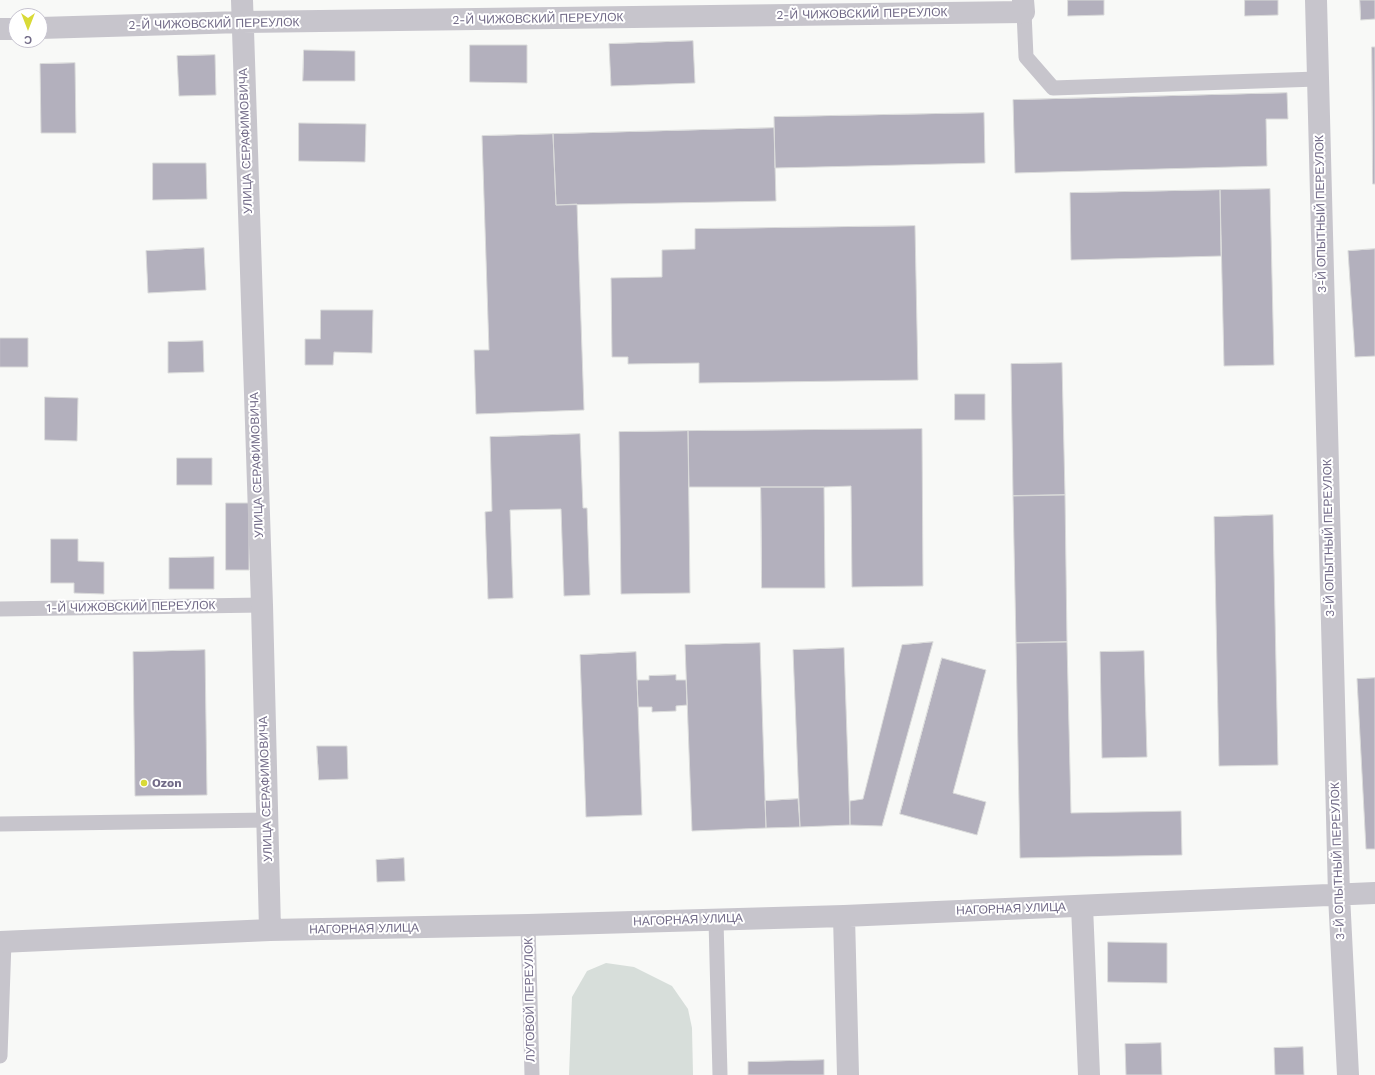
<!DOCTYPE html>
<html>
<head>
<meta charset="utf-8">
<style>
	body { margin:0 }
	#map { position:relative; width:1375px; height:1075px; overflow:hidden; background:#f8f9f7; font-family:"Work Sans",sans-serif }
	canvas { display:block }
	.north { position:absolute; left:8px; top:8px; width:40px; height:40px; box-sizing:border-box; background:#fff; border:1px solid #c6c3cf; border-radius:50%; rotate:180deg; font-size:11px; font-weight:700; line-height:16px; text-align:center; color:#716a87 }
	.north::after { content:''; display:block; margin:auto; width:14px; height:18px; background:#d9da37; clip-path:polygon(50% 0,100% 100%,50% 72%,0 100%) }
</style>
</head>
<body>
<div id="map">
<canvas width="1375" height="1075"></canvas>
<div class="north">С</div>
</div>
<script>
const context = document.querySelector('canvas').getContext('2d');
context.lineJoin = 'round';
function paint(path, color) {
  context.fillStyle = color;
  context.fill(path, 'evenodd');
}
function trace(path, color, width, dash) {
  context.strokeStyle = color;
  context.lineWidth = width;
  context.lineCap = dash ? 'butt' : 'round';
  context.setLineDash(dash || []);
  context.stroke(path);
}
function write(font, color, halo, rows, align = 'center') {
  context.font = font + ' "Work Sans",sans-serif';
  context.lineWidth = 4;
  context.setLineDash([]);
  context.textBaseline = 'middle';
  context.strokeStyle = halo;
  context.fillStyle = color;
  for (const [text, x, y, turn = 0] of rows) {
    context.save();
    context.translate(x, y);
    context.rotate((+turn || 0) * Math.PI / 180);
    context.textAlign = isNaN(turn) ? turn : align;
    if (halo) context.strokeText(text, 0, 0);
    context.fillText(text, 0, 0);
    context.restore();
  }
}
const green = new Path2D(`
	M 606,963 L 634,967 L 672,986 L 688,1009 L 692,1028 L 693,1075 L 569,1075 L 572,997 L 587,971 Z`);
const building = new Path2D(`
	M 1068,0 L 1104,0 L 1104,15 L 1068,16 Z
	M 1245,0 L 1278,0 L 1278,15 L 1245,16 Z
	M 1360,0 L 1375,0 L 1375,19 L 1361,20 Z
	M 693,41 L 695,83 L 611,86 L 609,44 Z
	M 470,45 L 527,45 L 527,83 L 470,82 Z
	M 1372,47 L 1375,47 L 1375,184 L 1373,184 Z
	M 304,50 L 355,51 L 355,81 L 303,81 Z
	M 215,55 L 216,95 L 179,96 L 177,56 Z
	M 75,63 L 76,133 L 41,133 L 40,64 Z
	M 1287,93 L 1288,119 L 1266,119 L 1267,166 L 1015,173 L 1013,100 Z
	M 984,113 L 985,163 L 775,168 L 774,117 Z
	M 299,123 L 366,124 L 365,162 L 299,161 Z
	M 774,128 L 776,201 L 556,205 L 553,134 Z
	M 553,134 L 556,205 L 577,204 L 584,410 L 476,414 L 474,350 L 489,350 L 482,136 Z
	M 153,163 L 206,163 L 207,199 L 153,200 Z
	M 1270,189 L 1274,365 L 1224,366 L 1220,190 Z
	M 1220,190 L 1221,256 L 1071,260 L 1070,193 Z
	M 915,226 L 918,380 L 699,383 L 699,363 L 628,364 L 628,357 L 612,357 L 611,278 L 662,277 L 662,250 L 695,249 L 695,229 Z
	M 204,248 L 206,290 L 148,293 L 146,251 Z
	M 1375,249 L 1375,356 L 1355,357 L 1348,251 Z
	M 321,310 L 373,310 L 372,353 L 334,352 L 333,365 L 305,365 L 305,339 L 320,339 Z
	M 0,338 L 28,338 L 28,367 L 0,367 Z
	M 203,341 L 204,372 L 168,373 L 168,342 Z
	M 1062,363 L 1065,495 L 1013,496 L 1011,364 Z
	M 955,394 L 985,394 L 985,420 L 955,420 Z
	M 45,397 L 78,398 L 77,441 L 45,440 Z
	M 922,429 L 923,586 L 852,587 L 851,486 L 824,487 L 689,487 L 688,431 Z
	M 688,431 L 690,593 L 621,594 L 619,432 Z
	M 580,434 L 583,508 L 587,508 L 590,595 L 564,596 L 561,509 L 510,510 L 513,598 L 488,599 L 485,512 L 492,511 L 490,437 Z
	M 177,458 L 212,458 L 212,485 L 177,485 Z
	M 761,487 L 824,487 L 825,588 L 762,588 Z
	M 1065,495 L 1067,642 L 1016,643 L 1013,496 Z
	M 226,503 L 249,503 L 249,570 L 226,570 Z
	M 1273,515 L 1278,765 L 1219,766 L 1214,517 Z
	M 51,539 L 78,539 L 78,561 L 104,562 L 104,594 L 74,593 L 74,583 L 51,583 Z
	M 214,557 L 214,589 L 169,589 L 169,558 Z
	M 933,642 L 882,826 L 850,825 L 850,801 L 863,799 L 902,645 Z
	M 1067,642 L 1071,813 L 1181,811 L 1182,855 L 1020,858 L 1016,643 Z
	M 760,643 L 766,828 L 692,831 L 685,645 Z
	M 844,648 L 850,825 L 800,827 L 793,650 Z
	M 205,650 L 207,795 L 135,796 L 133,652 Z
	M 1144,651 L 1147,757 L 1102,758 L 1100,652 Z
	M 636,652 L 642,815 L 586,817 L 580,655 Z
	M 942,658 L 986,670 L 953,793 L 986,802 L 977,835 L 900,814 Z
	M 676,675 L 676,680 L 686,680 L 687,705 L 676,706 L 676,711 L 652,712 L 652,707 L 638,707 L 637,680 L 649,680 L 649,676 Z
	M 1375,678 L 1375,849 L 1366,849 L 1357,679 Z
	M 317,746 L 347,746 L 348,779 L 319,780 Z
	M 798,799 L 800,827 L 766,828 L 765,801 Z
	M 404,858 L 405,881 L 377,882 L 376,860 Z
	M 1108,942 L 1167,943 L 1167,983 L 1108,982 Z
	M 1161,1043 L 1162,1075 L 1126,1075 L 1125,1044 Z
	M 1303,1047 L 1304,1075 L 1275,1075 L 1274,1048 Z
	M 824,1060 L 824,1075 L 748,1075 L 748,1062 Z`);
const lane = new Path2D(`
	M 1024,12 L 1026,57 L 1053,88 L 1317,79
	M 0,609 L 262,605
	M 0,824 L 267,820
	M 716,920 L 720,1075
	M 528,925 L 532,1075
	M 0,1056 L 4,942`);
const street = new Path2D(`
	M 242,0 L 262,605 L 270,930
	M 1316,0 L 1339,895 L 1348,1075
	M 40,28 L 242,22 L 1024,12 L 1023,0
	M 0,29 L 16,29
	M 1082,906 L 1089,1075
	M 844,916 L 848,1075
	M 0,942 L 270,930 L 528,925 L 844,916 L 1375,893`);
const markers = [
	[144,783,4,"#d9da37"]
];
const streetNames = [
	["2-Й ЧИЖОВСКИЙ ПЕРЕУЛОК",862,14,-1],
	["2-Й ЧИЖОВСКИЙ ПЕРЕУЛОК",538,19,-1],
	["2-Й ЧИЖОВСКИЙ ПЕРЕУЛОК",214,24,-1],
	["УЛИЦА СЕРАФИМОВИЧА",246,141,-92],
	["3-Й ОПЫТНЫЙ ПЕРЕУЛОК",1321,214,-91],
	["УЛИЦА СЕРАФИМОВИЧА",257,465,-92],
	["3-Й ОПЫТНЫЙ ПЕРЕУЛОК",1329,538,-91],
	["1-Й ЧИЖОВСКИЙ ПЕРЕУЛОК",131,607,-1],
	["УЛИЦА СЕРАФИМОВИЧА",266,789,-92],
	["3-Й ОПЫТНЫЙ ПЕРЕУЛОК",1338,861,-92],
	["НАГОРНАЯ УЛИЦА",1011,909,-2],
	["НАГОРНАЯ УЛИЦА",688,920,-2],
	["НАГОРНАЯ УЛИЦА",364,929,-1],
	["ЛУГОВОЙ ПЕРЕУЛОК",530,1000,-91]
];
const poiNames = [
	["Ozon",152,783]
];
paint(green, '#d7deda');
paint(building, '#b3b0bd');
trace(building, '#dadbda', 1);
trace(lane, '#c7c5cc', 15);
trace(street, '#c7c5cc', 22);
for (const [x, y, r, color] of markers) {
  const dot = new Path2D();
  dot.arc(x, y, r, 0, 2 * Math.PI);
  context.fillStyle = color;
  context.fill(dot);
  trace(dot, '#fff', 1.5);
}
write('12px', '#716a87', '#fff', streetNames);
write('bold 12px', '#716a87', '#fff', poiNames, 'left');
</script>
</body>
</html>
